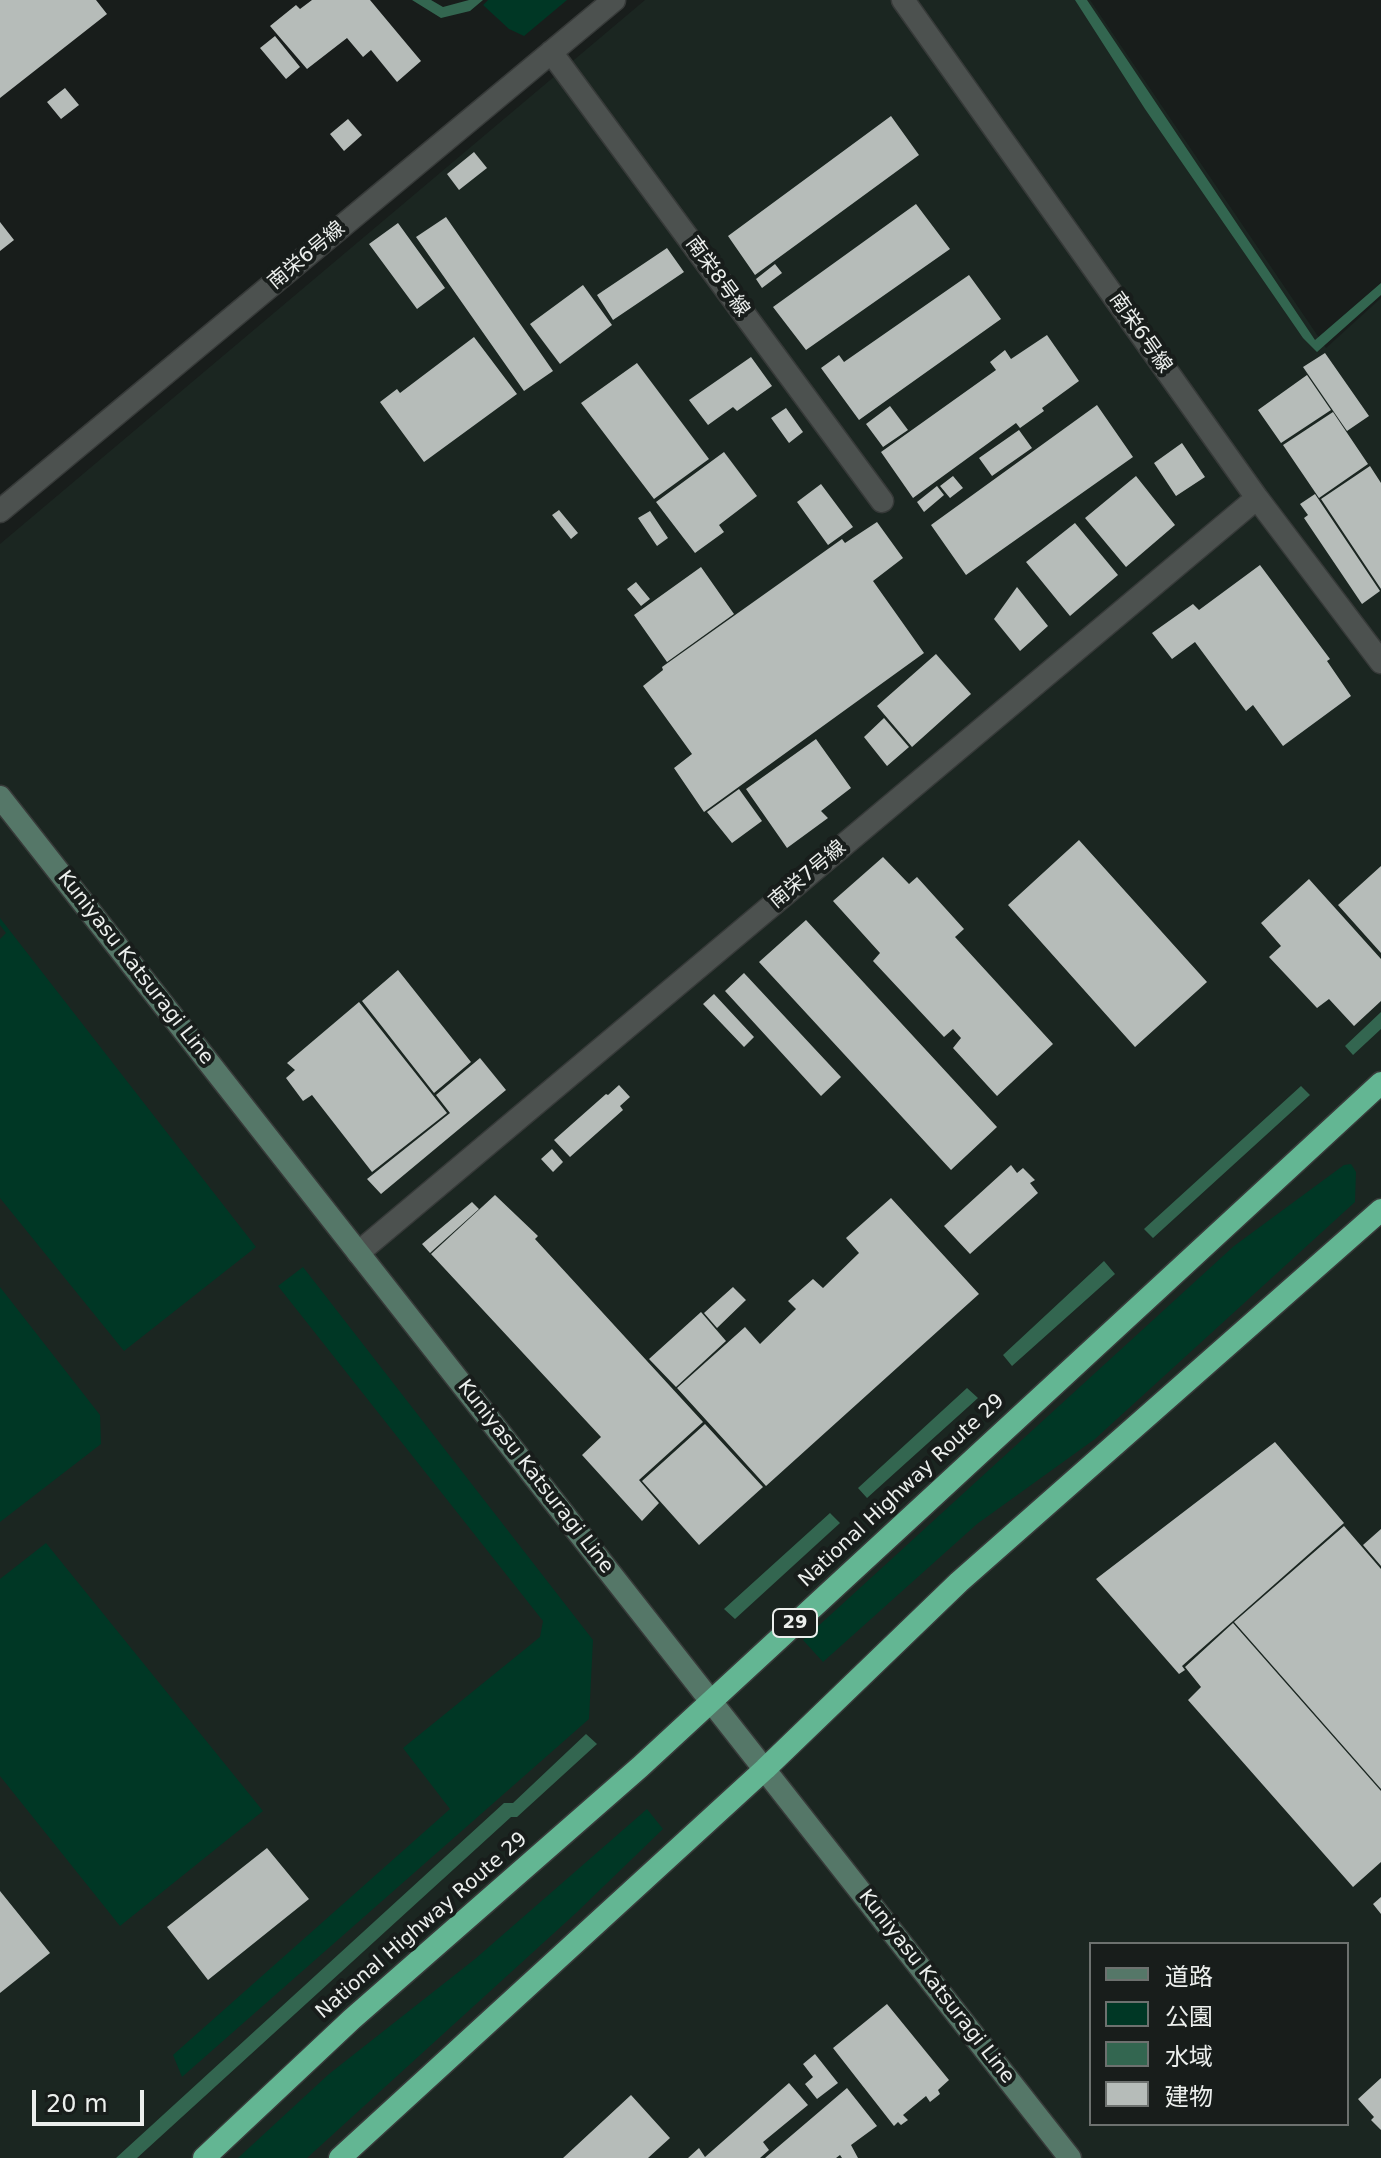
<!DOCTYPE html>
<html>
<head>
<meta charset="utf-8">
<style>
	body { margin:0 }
	#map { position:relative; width:1381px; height:2158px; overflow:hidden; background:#181d1b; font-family:"DejaVu Sans","Noto Sans JP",sans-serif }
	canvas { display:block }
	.legend { position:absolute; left:1089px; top:1942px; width:260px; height:184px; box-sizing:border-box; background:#181d1b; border:2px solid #6d716f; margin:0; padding:10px 14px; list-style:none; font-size:24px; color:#ecefed }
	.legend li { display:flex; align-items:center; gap:16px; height:40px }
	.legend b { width:40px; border:2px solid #6d716f }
	.scale { position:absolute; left:32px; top:2090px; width:112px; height:36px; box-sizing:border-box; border:4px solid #ecefed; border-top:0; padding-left:10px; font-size:24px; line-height:28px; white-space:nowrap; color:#ecefed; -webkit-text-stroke:6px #181d1b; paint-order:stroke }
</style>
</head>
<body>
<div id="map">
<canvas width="1381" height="2158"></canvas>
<ul class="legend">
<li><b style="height:10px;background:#557768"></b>道路</li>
<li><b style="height:22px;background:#003725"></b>公園</li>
<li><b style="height:22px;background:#336650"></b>水域</li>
<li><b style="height:22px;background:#b6bcb9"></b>建物</li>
</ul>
<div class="scale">20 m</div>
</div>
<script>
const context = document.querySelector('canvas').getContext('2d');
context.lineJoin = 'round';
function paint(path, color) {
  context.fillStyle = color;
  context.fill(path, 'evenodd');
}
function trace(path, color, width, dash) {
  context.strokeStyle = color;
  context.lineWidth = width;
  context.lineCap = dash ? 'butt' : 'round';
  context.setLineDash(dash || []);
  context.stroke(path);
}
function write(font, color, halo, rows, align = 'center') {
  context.font = font + ' "DejaVu Sans","Noto Sans JP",sans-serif';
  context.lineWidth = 8;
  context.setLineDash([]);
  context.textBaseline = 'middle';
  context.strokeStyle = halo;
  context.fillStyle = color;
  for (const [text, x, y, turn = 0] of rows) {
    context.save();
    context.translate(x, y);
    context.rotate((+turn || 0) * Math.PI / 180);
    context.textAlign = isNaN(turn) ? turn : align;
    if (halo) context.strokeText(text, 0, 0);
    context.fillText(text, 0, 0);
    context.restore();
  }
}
const built = new Path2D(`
	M 645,0 L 1090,0 L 1326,348 L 1381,298 L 1381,2158 L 0,2158 L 0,544 ZM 1091,1944 L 1347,1944 L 1347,2124 L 1091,2124 Z`);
const green = new Path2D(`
	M 488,0 L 567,0 L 524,36 L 509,29 L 483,5 Z
	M 0,918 L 256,1247 L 124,1351 L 0,1198 L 0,939 L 6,933 L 0,925 Z
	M 1351,1164 L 1356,1172 L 1355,1202 L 1095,1439 L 977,1524 L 823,1662 L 803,1640 L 1234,1246 L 1344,1165 Z
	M 303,1267 L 593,1640 L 589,1719 L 182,2077 L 173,2055 L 450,1809 L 403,1748 L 540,1637 L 543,1621 L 278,1286 Z
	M 0,1287 L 100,1415 L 101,1444 L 0,1522 Z
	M 46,1543 L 263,1811 L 120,1926 L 0,1776 L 0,1579 Z
	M 647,1809 L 663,1829 L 576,1913 L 307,2158 L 238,2158 L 329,2074 L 475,1959 Z`);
const water = new Path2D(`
	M 412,0 L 431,0 L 443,7 L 469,0 L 483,0 L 470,11 L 441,18 Z
	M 1075,0 L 1087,0 L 1315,340 L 1381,283 L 1381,295 L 1317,352 L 1303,338 L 1145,109 Z
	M 1381,1012 L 1381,1029 L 1353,1055 L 1345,1046 Z
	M 1301,1086 L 1310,1095 L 1153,1238 L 1144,1229 Z
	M 1104,1261 L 1115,1274 L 1012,1366 L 1003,1355 Z
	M 967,1388 L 978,1398 L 867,1498 L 858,1488 Z
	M 830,1513 L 840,1523 L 735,1619 L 724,1609 Z
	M 586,1734 L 597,1744 L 517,1817 L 511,1817 L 137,2158 L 116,2158 L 504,1803 L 513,1803 Z`);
const building = new Path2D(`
	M 0,0 L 96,0 L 107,14 L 0,98 Z
	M 312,0 L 370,0 L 421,61 L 397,82 L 371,50 L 363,57 L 347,38 L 307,69 L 270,26 L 296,5 L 300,9 Z
	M 275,36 L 300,67 L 286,79 L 260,48 Z
	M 65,88 L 79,105 L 61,119 L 47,102 Z
	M 891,116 L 919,155 L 755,275 L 728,236 Z
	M 348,119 L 362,135 L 344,151 L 330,134 Z
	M 474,152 L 487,168 L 459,190 L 447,174 Z
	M 916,204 L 950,249 L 806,350 L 773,307 Z
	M 446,217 L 553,371 L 524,391 L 416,237 Z
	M 0,222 L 14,240 L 0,251 Z
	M 398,223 L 445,288 L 417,309 L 369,244 Z
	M 667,248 L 684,272 L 613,320 L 597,295 Z
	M 775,264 L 782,273 L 762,288 L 756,279 Z
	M 969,275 L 1001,319 L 859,420 L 821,368 L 839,355 L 844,362 Z
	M 583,285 L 612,325 L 560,364 L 530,324 Z
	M 1047,335 L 1079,381 L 1042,408 L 1044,411 L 1020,428 L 1016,423 L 913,498 L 881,452 L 996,370 L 990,362 L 1005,350 L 1011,359 Z
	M 474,337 L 517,394 L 424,462 L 380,402 L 397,389 L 400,393 Z
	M 1325,353 L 1369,416 L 1347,431 L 1303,367 Z
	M 751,357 L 772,386 L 737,411 L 733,407 L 708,425 L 689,400 Z
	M 637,363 L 709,459 L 654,499 L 581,403 Z
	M 1307,375 L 1331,410 L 1281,443 L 1258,410 Z
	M 1097,405 L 1133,457 L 966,575 L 931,525 Z
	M 890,406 L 908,430 L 883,447 L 866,424 Z
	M 786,408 L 803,432 L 789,443 L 771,418 Z
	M 1333,412 L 1368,464 L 1319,498 L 1283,445 Z
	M 1019,430 L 1032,448 L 992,476 L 979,458 Z
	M 1182,443 L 1205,477 L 1176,496 L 1154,463 Z
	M 724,452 L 757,496 L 719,525 L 724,532 L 695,553 L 656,502 Z
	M 1370,466 L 1381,483 L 1381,589 L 1321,499 Z
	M 953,476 L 963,488 L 950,498 L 940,486 Z
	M 1136,476 L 1175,525 L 1126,567 L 1085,518 Z
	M 821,484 L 853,527 L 828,545 L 797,502 Z
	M 937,486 L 944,495 L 924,512 L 917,502 Z
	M 1315,494 L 1380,591 L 1362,604 L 1304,518 L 1308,515 L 1300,504 Z
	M 559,510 L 578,533 L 571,539 L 552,515 Z
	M 650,511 L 668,538 L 657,546 L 638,518 Z
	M 877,522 L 903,558 L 873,581 L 924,653 L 704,812 L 674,768 L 692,754 L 643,686 L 663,670 L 662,667 L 842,539 L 845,543 Z
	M 1075,523 L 1118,575 L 1070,616 L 1026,562 Z
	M 1260,565 L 1330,659 L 1327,661 L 1351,696 L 1283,746 L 1253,705 L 1246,711 L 1195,642 L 1172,659 L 1152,633 L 1193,604 L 1199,610 Z
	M 701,567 L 734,614 L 667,662 L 634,615 Z
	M 636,582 L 650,599 L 641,606 L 627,589 Z
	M 1017,587 L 1048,626 L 1020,651 L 994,619 Z
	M 936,654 L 971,694 L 912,747 L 877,706 Z
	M 884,718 L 909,747 L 887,766 L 864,737 Z
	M 816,739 L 851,788 L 821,811 L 828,818 L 787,848 L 746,789 Z
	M 739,789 L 762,821 L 732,843 L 707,812 Z
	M 1079,840 L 1207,982 L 1135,1047 L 1008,905 Z
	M 883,857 L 909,884 L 917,877 L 964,929 L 955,937 L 1053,1044 L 997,1096 L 953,1048 L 961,1038 L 953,1029 L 944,1037 L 873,961 L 880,953 L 833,901 Z
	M 1381,866 L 1381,953 L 1338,905 Z
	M 1309,879 L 1381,959 L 1381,1001 L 1354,1026 L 1329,999 L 1317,1008 L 1269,957 L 1281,946 L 1261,923 Z
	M 806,920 L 997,1127 L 951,1170 L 759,962 Z
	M 398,970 L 471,1062 L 434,1093 L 362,1001 Z
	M 744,973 L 841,1077 L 821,1096 L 725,991 Z
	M 714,994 L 754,1037 L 744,1047 L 703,1004 Z
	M 359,1002 L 447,1113 L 372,1172 L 312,1095 L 303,1101 L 286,1078 L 295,1070 L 287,1063 Z
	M 480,1058 L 506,1090 L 381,1194 L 367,1179 L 450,1113 L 436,1095 Z
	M 619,1085 L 630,1097 L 620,1106 L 623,1110 L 570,1157 L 554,1140 L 606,1094 L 608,1095 Z
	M 552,1149 L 563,1162 L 553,1172 L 541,1159 Z
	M 1011,1165 L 1017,1173 L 1023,1168 L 1035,1180 L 1030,1183 L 1038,1193 L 970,1254 L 944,1226 Z
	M 495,1195 L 538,1236 L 535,1239 L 703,1422 L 639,1480 L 659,1503 L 642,1521 L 582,1455 L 601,1437 L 431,1254 Z
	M 891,1198 L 979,1294 L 766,1486 L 677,1388 L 745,1327 L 760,1344 L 796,1309 L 788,1301 L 813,1279 L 823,1288 L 859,1253 L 846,1238 Z
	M 472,1202 L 479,1209 L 430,1253 L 422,1244 Z
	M 733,1287 L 746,1300 L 717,1328 L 704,1313 Z
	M 701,1312 L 726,1341 L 676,1387 L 649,1359 Z
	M 705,1424 L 763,1487 L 699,1545 L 642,1481 Z
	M 1275,1442 L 1344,1523 L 1182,1666 L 1185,1670 L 1179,1674 L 1096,1579 Z
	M 1344,1526 L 1381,1569 L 1381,1789 L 1234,1622 Z
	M 1381,1529 L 1381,1566 L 1363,1545 Z
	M 1233,1623 L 1381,1791 L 1381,1862 L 1353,1887 L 1188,1700 L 1201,1687 L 1185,1667 Z
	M 267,1848 L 309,1899 L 208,1980 L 167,1927 Z
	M 0,1891 L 50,1953 L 0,1993 Z
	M 1381,1897 L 1381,1914 L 1373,1904 Z
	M 887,2004 L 949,2080 L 938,2090 L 940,2094 L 930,2102 L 926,2096 L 903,2115 L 908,2120 L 901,2125 L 898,2122 L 894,2126 L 833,2048 Z
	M 815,2054 L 838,2083 L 817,2099 L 805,2084 L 813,2077 L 803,2064 Z
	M 1381,2078 L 1381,2130 L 1371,2120 L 1374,2117 L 1358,2099 Z
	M 789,2083 L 808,2105 L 763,2142 L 769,2150 L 760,2158 L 688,2158 L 699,2148 L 705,2157 Z
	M 847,2088 L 877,2126 L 851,2145 L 858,2158 L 842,2158 L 840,2155 L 836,2158 L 765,2158 Z
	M 631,2095 L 670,2138 L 648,2158 L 563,2158 Z`);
const minor = new Path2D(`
	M 903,0 L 1257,498 L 1381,662
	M 551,52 L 882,501
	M 0,511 L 614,0
	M 358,1253 L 1257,498`);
const secondary = new Path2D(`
	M 0,797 L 1070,2158`);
const trunk = new Path2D(`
	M 204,2158 L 352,2019 L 640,1767 L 1381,1083
	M 340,2158 L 765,1769 L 959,1582 L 1381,1210`);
const shields = [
	[795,1623,44]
];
const shieldNames = [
	["29",795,1623]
];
const streetNames = [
	["南栄6号線",307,256,-40],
	["南栄8号線",717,277,54],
	["南栄6号線",1140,333,55],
	["南栄7号線",808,875,-40],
	["Kuniyasu Katsuragi Line",135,968,52],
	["Kuniyasu Katsuragi Line",535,1477,52],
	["National Highway Route 29",902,1491,-43],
	["National Highway Route 29",422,1926,-41],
	["Kuniyasu Katsuragi Line",936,1987,52]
];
paint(built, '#1b2621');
paint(green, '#003725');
paint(water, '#336650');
paint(building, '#b6bcb9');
trace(minor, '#373a39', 25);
trace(secondary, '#373a39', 25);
trace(trunk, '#373a39', 25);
trace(minor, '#4c514f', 22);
trace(secondary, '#557768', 22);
trace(trunk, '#63b693', 22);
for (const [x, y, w] of shields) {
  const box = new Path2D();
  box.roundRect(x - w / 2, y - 14, w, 28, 6);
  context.fillStyle = '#181d1b';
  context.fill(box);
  trace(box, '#ecefed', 2);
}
write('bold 18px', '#ecefed', null, shieldNames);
write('20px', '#ecefed', '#181d1b', streetNames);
</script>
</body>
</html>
